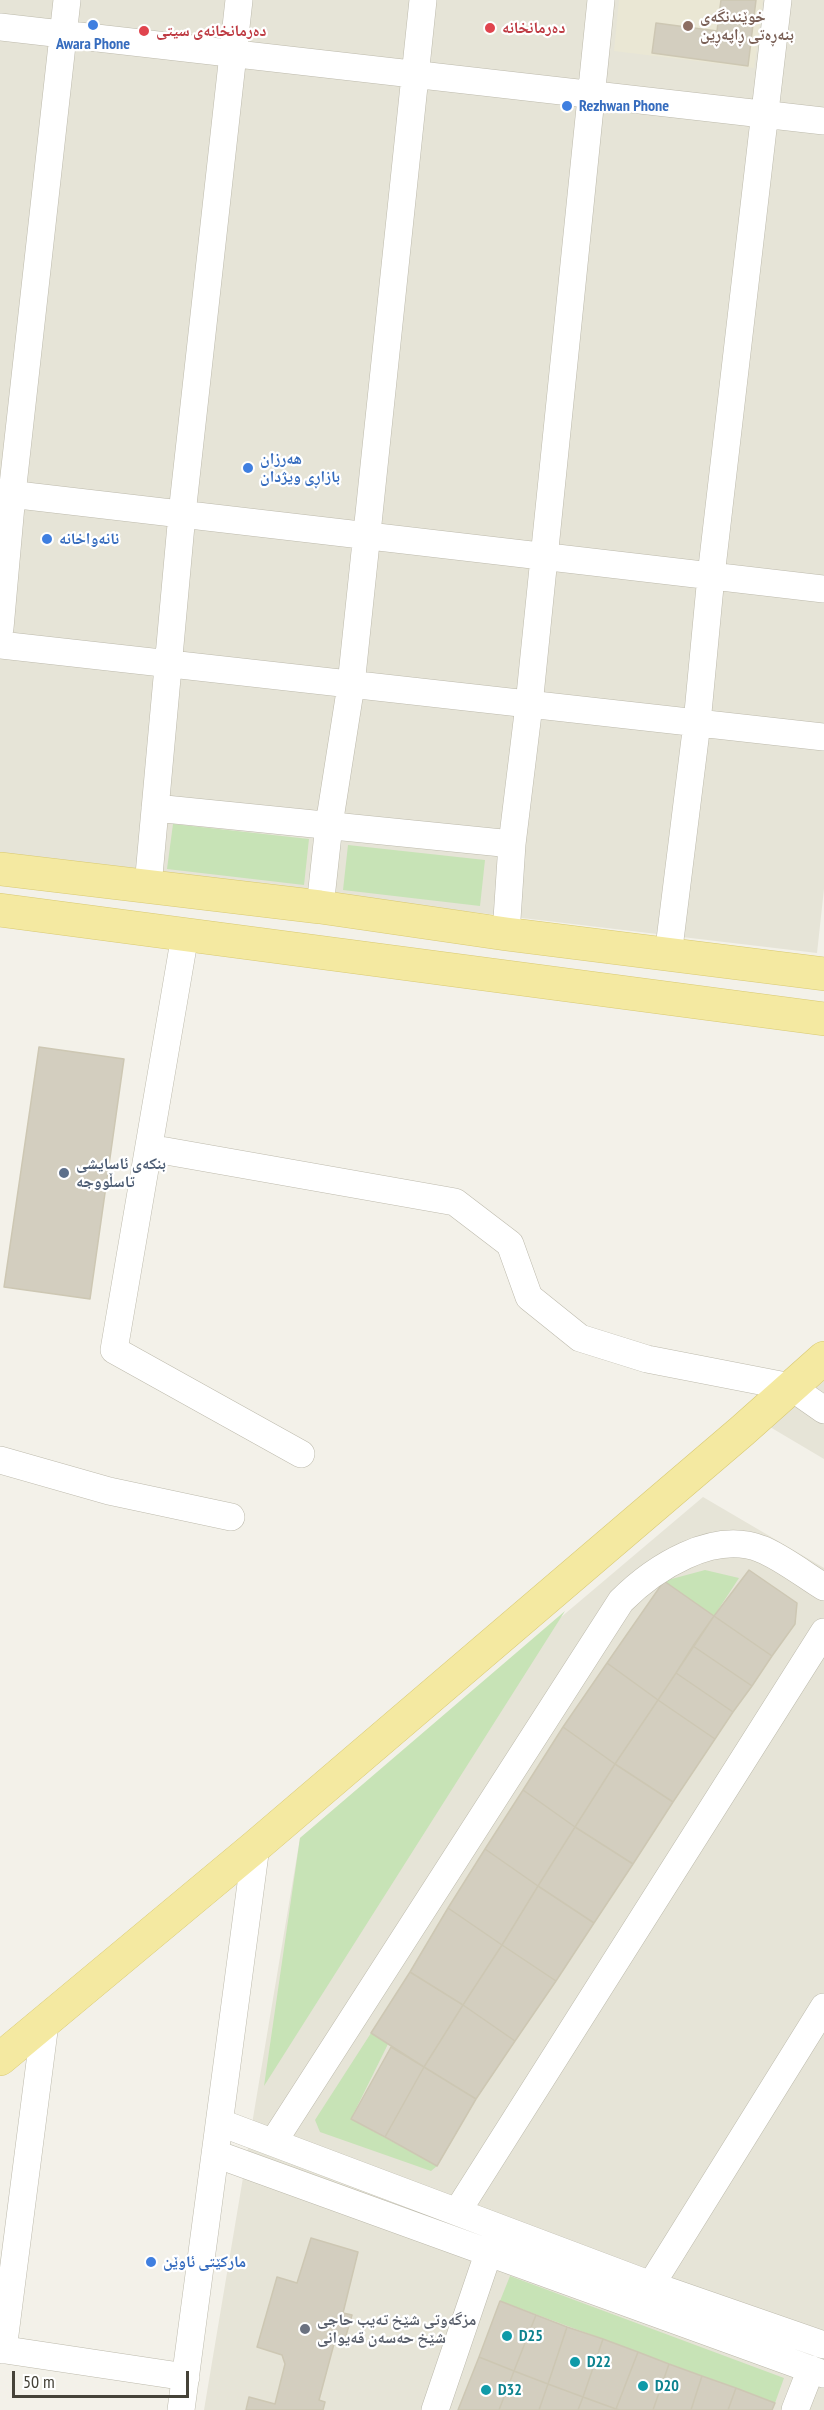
<!DOCTYPE html>
<html>
<head>
<meta charset="utf-8">
<style>
	body { margin:0 }
	#map { position:relative; width:824px; height:2410px; overflow:hidden; background:#f3f1e9; font-family:"PT Sans Narrow",sans-serif }
	canvas { display:block }
	.scale { position:absolute; left:12px; top:2371px; width:177px; height:27px; box-sizing:border-box; border:3px solid #454238; border-top:0; padding-left:8px; font-size:18px; line-height:21px; white-space:nowrap; color:#454238; -webkit-text-stroke:4px #fff; paint-order:stroke }
</style>
</head>
<body>
<div id="map">
<canvas width="824" height="2410"></canvas>
<div class="scale">50 m</div>
</div>
<script>
const context = document.querySelector('canvas').getContext('2d');
context.lineJoin = 'round';
function paint(path, color) {
  context.fillStyle = color;
  context.fill(path, 'evenodd');
}
function trace(path, color, width, dash) {
  context.strokeStyle = color;
  context.lineWidth = width;
  context.lineCap = dash ? 'butt' : 'round';
  context.setLineDash(dash || []);
  context.stroke(path);
}
function write(font, color, halo, rows, align = 'center') {
  context.font = font + ' "PT Sans Narrow","Noto Naskh Arabic",sans-serif';
  context.lineWidth = 4.5;
  context.setLineDash([]);
  context.textBaseline = 'middle';
  context.strokeStyle = halo;
  context.fillStyle = color;
  for (const [text, x, y, turn = 0] of rows) {
    context.save();
    context.translate(x, y);
    context.rotate((+turn || 0) * Math.PI / 180);
    context.textAlign = isNaN(turn) ? turn : align;
    if (halo) context.strokeText(text, 0, 0);
    context.fillText(text, 0, 0);
    context.restore();
  }
}
const residential = new Path2D(`
	M 0,0 L 824,0 L 824,889 L 817,953 L 0,856 Z
	M 824,1381 L 824,1459 L 770,1427 Z
	M 703,1497 L 824,1568 L 824,2410 L 204,2410 L 300,1838 Z`);
const education = new Path2D(`
	M 619,0 L 763,0 L 754,68 L 614,51 Z`);
const green = new Path2D(`
	M 173,824 L 309,839 L 304,885 L 167,869 Z
	M 348,845 L 485,860 L 480,906 L 343,890 Z
	M 705,1570 L 739,1578 L 714,1616 L 664,1581 Z
	M 565,1611 L 264,2086 L 300,1838 Z
	M 371,2033 L 388,2044 L 351,2119 L 437,2166 L 431,2171 L 320,2132 L 315,2120 Z
	M 510,2276 L 784,2378 L 775,2403 L 500,2301 Z`);
const building = new Path2D(`
	M 721,0 L 756,0 L 748,66 L 652,53 L 656,23 L 717,31 Z
	M 39,1047 L 124,1059 L 90,1299 L 4,1287 Z
	M 749,1570 L 797,1603 L 795,1624 L 772,1656 L 714,1616 Z
	M 664,1581 L 714,1616 L 658,1700 L 607,1663 Z
	M 714,1616 L 772,1656 L 752,1686 L 693,1646 Z
	M 693,1646 L 752,1686 L 733,1712 L 676,1673 Z
	M 607,1663 L 658,1700 L 615,1764 L 563,1727 Z
	M 676,1673 L 733,1712 L 715,1739 L 658,1700 Z
	M 658,1700 L 715,1739 L 673,1802 L 615,1764 Z
	M 563,1727 L 615,1764 L 575,1827 L 523,1790 Z
	M 615,1764 L 673,1802 L 633,1864 L 575,1827 Z
	M 523,1790 L 575,1827 L 538,1886 L 485,1849 Z
	M 575,1827 L 633,1864 L 594,1923 L 538,1886 Z
	M 485,1849 L 538,1886 L 502,1945 L 448,1908 Z
	M 538,1886 L 594,1923 L 556,1981 L 502,1945 Z
	M 448,1908 L 502,1945 L 463,2005 L 410,1972 Z
	M 502,1945 L 556,1981 L 515,2041 L 463,2005 Z
	M 410,1972 L 463,2005 L 424,2067 L 371,2033 Z
	M 463,2005 L 515,2041 L 476,2099 L 424,2067 Z
	M 391,2047 L 424,2067 L 385,2137 L 351,2119 Z
	M 424,2067 L 476,2099 L 437,2166 L 385,2137 Z
	M 311,2238 L 358,2252 L 343,2313 L 352,2315 L 343,2346 L 334,2344 L 319,2400 L 325,2402 L 323,2410 L 246,2410 L 249,2397 L 275,2404 L 285,2364 L 282,2355 L 257,2347 L 277,2277 L 297,2283 Z
	M 500,2301 L 536,2315 L 514,2371 L 479,2357 Z
	M 536,2315 L 567,2327 L 548,2384 L 514,2371 Z
	M 567,2327 L 603,2339 L 583,2397 L 548,2384 Z
	M 603,2339 L 638,2352 L 616,2409 L 583,2397 Z
	M 638,2352 L 669,2364 L 653,2410 L 620,2410 L 616,2409 Z
	M 479,2357 L 514,2371 L 499,2410 L 458,2410 Z
	M 669,2364 L 702,2376 L 691,2410 L 653,2410 Z
	M 514,2371 L 548,2384 L 539,2410 L 499,2410 Z
	M 702,2376 L 736,2388 L 728,2410 L 691,2410 Z
	M 548,2384 L 583,2397 L 578,2410 L 539,2410 Z
	M 736,2388 L 775,2403 L 772,2410 L 728,2410 Z
	M 583,2397 L 616,2409 L 616,2410 L 578,2410 Z`);
const minor = new Path2D(`
	M 0,27 L 824,121
	M 0,493 L 824,589
	M 0,628 L 12,494 L 67,0
	M 0,645 L 824,737
	M 155,808 L 512,844
	M 148,886 L 182,514 L 239,0
	M 320,907 L 329,825 L 351,685 L 423,0
	M 506,934 L 512,844 L 529,705 L 601,0
	M 185,935 L 114,1350 L 301,1454
	M 668,956 L 697,723 L 711,576 L 778,0
	M 149,1148 L 455,1202 L 510,1244 L 529,1297 L 580,1338 L 647,1359 L 791,1387 L 824,1410
	M 0,1460 L 109,1491 L 231,1517
	M 221,2123 L 651,2285 L 824,2345
	M 274,2141 L 621,1601 C 654,1568 713,1530 761,1549 C 780,1556 806,1576 824,1587
	M 216,2154 L 824,2374
	M 457,2212 L 824,1632
	M 651,2285 L 824,2007
	M 0,2349 L 186,2377
	M 3,2350 L 45,2023
	M 181,2410 L 256,1846
	M 435,2410 L 488,2254
	M 795,2410 L 811,2369`);
const major = new Path2D(`
	M 0,869 L 320,907 L 506,934 L 824,974
	M 0,910 L 824,1019
	M 0,2059 L 256,1846 L 742,1431 L 824,1358`);
const markers = [
	[93,25,6,"#3f7fe0"],
	[688,26,6,"#8d6e63"],
	[490,28,6,"#e0444e"],
	[144,31,6,"#e0444e"],
	[567,106,6,"#3f7fe0"],
	[248,468,6,"#3f7fe0"],
	[47,539,6,"#3f7fe0"],
	[64,1173,6,"#5c6f8a"],
	[151,2262,6,"#3f7fe0"],
	[305,2329,6,"#6b7280"],
	[507,2336,6,"#0f9aa8"],
	[575,2362,6,"#0f9aa8"],
	[643,2386,6,"#0f9aa8"],
	[486,2390,6,"#0f9aa8"]
];
const educationNames = [
	["خوێندنگەی",700,17],
	["بنەڕەتی ڕاپەڕین",700,35]
];
const healthNames = [
	["دەرمانخانە",502,28],
	["دەرمانخانەی سیتی",156,31]
];
const shopNames = [
	["Awara Phone",93,44,"center"],
	["Rezhwan Phone",579,106],
	["ھەرزان",260,459],
	["بازاڕی ویژدان",260,477],
	["نانەواخانە",59,539],
	["مارکێتی ئاوێن",163,2262]
];
const serviceNames = [
	["بنکەی ئاسایشی",76,1164],
	["تاسڵووجە",76,1182]
];
const worshipNames = [
	["مزگەوتی شێخ تەیب حاجی",317,2320],
	["شێخ حەسەن قەیوانی",317,2338]
];
const cultureNames = [
	["D25",519,2336],
	["D22",587,2362],
	["D20",655,2386],
	["D32",498,2390]
];
paint(residential, '#e6e4d7');
paint(education, '#eae7d4');
paint(green, '#c7e3b6');
paint(building, '#d3cebf');
trace(building, '#cdc7b3', 1.5);
trace(minor, '#bdbaac', 28);
trace(major, '#d8c972', 34);
trace(minor, '#fff', 27);
trace(major, '#f4e9a1', 33);
for (const [x, y, r, color] of markers) {
  const dot = new Path2D();
  dot.arc(x, y, r, 0, 2 * Math.PI);
  context.fillStyle = color;
  context.fill(dot);
  trace(dot, '#fff', 2);
}
write('bold 16px', '#785e54', '#fff', educationNames, 'left');
write('bold 16px', '#be3a42', '#fff', healthNames, 'left');
write('bold 16px', '#366cbe', '#fff', shopNames, 'left');
write('bold 16px', '#4e5e75', '#fff', serviceNames, 'left');
write('bold 16px', '#5b616d', '#fff', worshipNames, 'left');
write('bold 16px', '#0d838f', '#fff', cultureNames, 'left');
</script>
</body>
</html>
